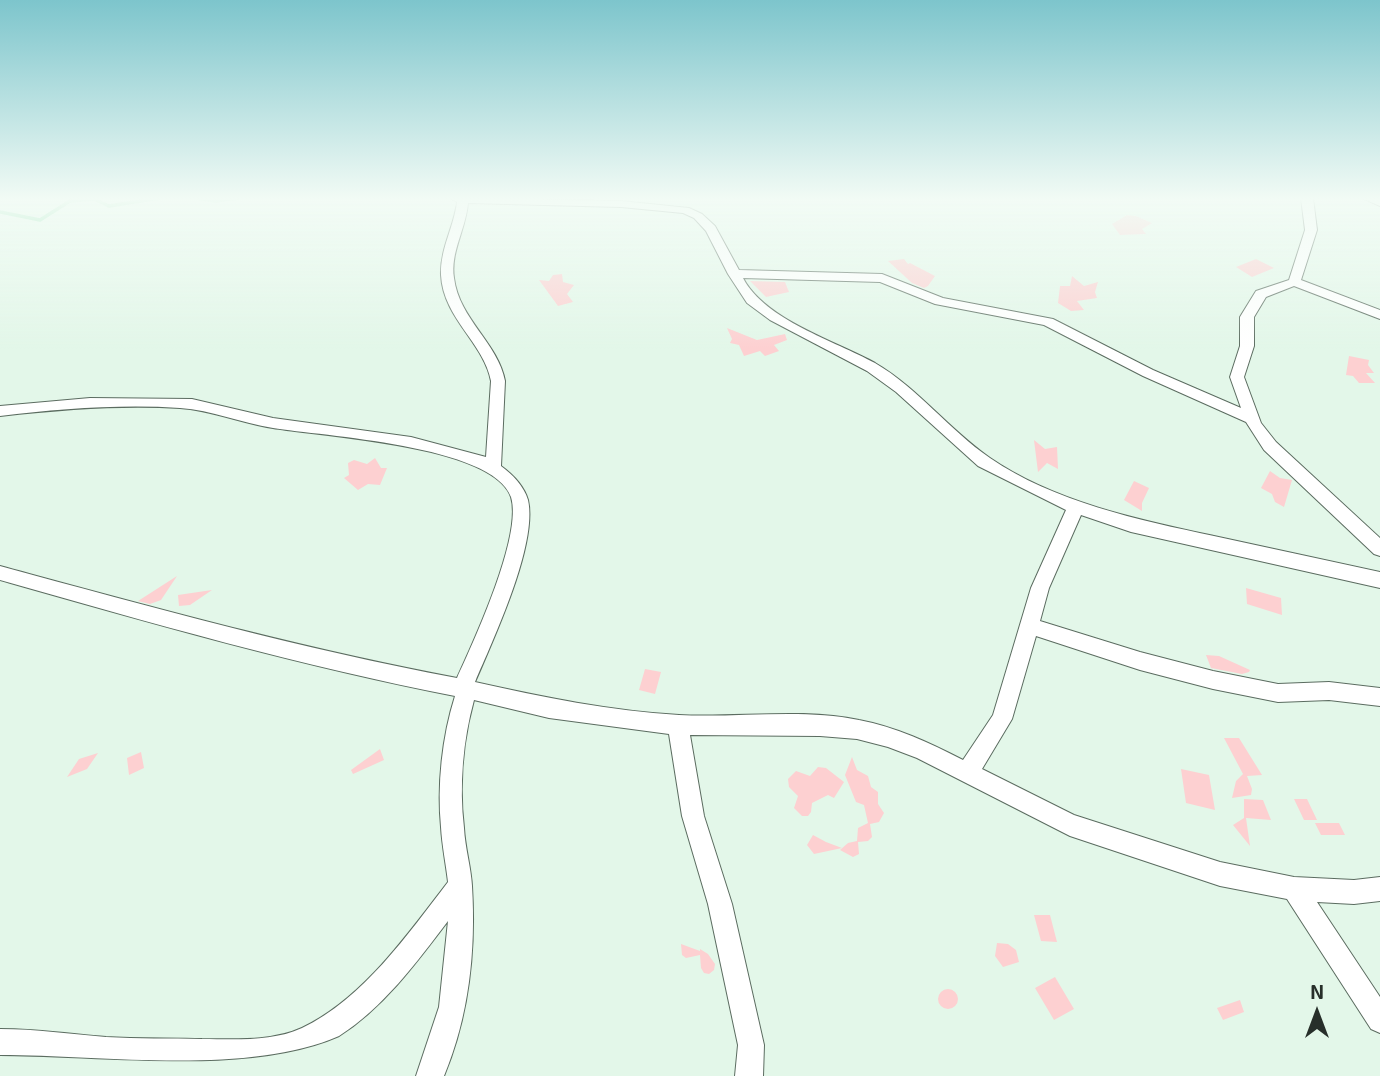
<!DOCTYPE html>
<html>
<head>
<meta charset="utf-8">
<style>
	body { margin:0 }
	#map { position:relative; width:1380px; height:1076px; overflow:hidden; background:#e3f7e9; font-family:"Exo 2",sans-serif }
	canvas { display:block }
	.north { position:absolute; left:1282px; top:978px; width:70px; height:70px; -webkit-text-stroke:5px #e3f7e9; paint-order:stroke; rotate:0deg; font-size:19px; font-weight:700; line-height:28px; text-align:center; color:#272f2a }
	.north::after { content:''; display:block; margin:auto; width:24px; height:32px; background:#272f2a; clip-path:polygon(50% 0,100% 100%,50% 72%,0 100%) }
</style>
</head>
<body>
<div id="map">
<canvas width="1380" height="1076"></canvas>
<div class="north">N</div>
</div>
<script>
const context = document.querySelector('canvas').getContext('2d');
context.lineJoin = 'round';
function trace(path, color, width, dash) {
  context.strokeStyle = color;
  context.lineWidth = width;
  context.lineCap = dash ? 'butt' : 'round';
  context.setLineDash(dash || []);
  context.stroke(path);
}
function paint(path, color) {
  context.fillStyle = color;
  context.fill(path, 'evenodd');
}
const stream = new Path2D(`
	M 197,198 L 215,201 L 238,198
	M 0,212 L 40,220 L 70,201 L 94,199 L 109,206 L 160,198`);
const building = new Path2D(`
	M 1127,215 L 1136,216 L 1152,223 L 1142,229 L 1146,234 L 1120,235 L 1112,224 Z
	M 904,259 L 908,264 L 910,263 L 935,276 L 928,286 L 924,288 L 912,283 L 888,261 Z
	M 1256,259 L 1274,268 L 1252,277 L 1236,267 Z
	M 562,274 L 563,282 L 574,285 L 567,294 L 573,302 L 558,306 L 539,280 L 549,281 L 553,275 Z
	M 1072,276 L 1084,286 L 1098,282 L 1095,292 L 1097,298 L 1077,301 L 1084,310 L 1071,311 L 1058,303 L 1060,286 L 1070,286 Z
	M 750,281 L 785,282 L 789,292 L 766,297 Z
	M 727,328 L 757,340 L 785,334 L 787,340 L 774,345 L 779,351 L 765,356 L 760,351 L 744,356 L 739,345 L 730,343 L 732,339 Z
	M 1349,356 L 1369,360 L 1368,365 L 1374,373 L 1366,373 L 1375,383 L 1359,383 L 1353,376 L 1346,375 Z
	M 1034,440 L 1045,449 L 1057,447 L 1058,469 L 1047,463 L 1038,472 Z
	M 375,458 L 381,468 L 387,468 L 380,485 L 368,484 L 358,490 L 344,478 L 349,475 L 348,463 L 354,460 L 367,464 Z
	M 1270,471 L 1280,478 L 1292,480 L 1284,507 L 1275,502 L 1272,494 L 1261,488 Z
	M 1134,481 L 1149,488 L 1142,503 L 1142,511 L 1124,500 Z
	M 177,576 L 161,600 L 150,604 L 138,601 Z
	M 1246,588 L 1281,598 L 1282,615 L 1247,604 Z
	M 212,590 L 190,605 L 179,606 L 178,595 Z
	M 1206,655 L 1219,656 L 1250,670 L 1249,672 L 1242,674 L 1211,668 Z
	M 645,669 L 661,672 L 655,694 L 639,690 Z
	M 1224,738 L 1239,738 L 1262,775 L 1247,776 L 1252,789 L 1251,795 L 1232,798 L 1236,781 L 1243,774 Z
	M 380,749 L 384,760 L 353,774 L 351,770 Z
	M 141,752 L 144,768 L 129,775 L 127,758 Z
	M 98,753 L 87,769 L 67,777 L 79,759 Z
	M 852,757 L 857,770 L 868,776 L 871,787 L 878,792 L 878,804 L 884,813 L 879,822 L 870,824 L 872,837 L 868,841 L 858,842 L 859,854 L 853,857 L 840,850 L 848,843 L 857,841 L 858,828 L 868,823 L 864,805 L 856,802 L 845,775 Z
	M 818,767 L 826,768 L 844,782 L 834,798 L 828,795 L 812,803 L 811,812 L 808,816 L 802,816 L 794,808 L 798,796 L 789,787 L 788,779 L 796,771 L 810,776 Z
	M 1181,769 L 1209,775 L 1215,810 L 1186,803 Z
	M 1244,799 L 1263,800 L 1271,820 L 1246,818 L 1250,846 L 1233,825 L 1244,818 Z
	M 1294,799 L 1307,799 L 1317,820 L 1304,820 Z
	M 1315,823 L 1339,823 L 1345,835 L 1321,835 Z
	M 813,835 L 826,842 L 842,848 L 814,854 L 807,845 Z
	M 1034,915 L 1050,915 L 1057,942 L 1041,941 Z
	M 997,943 L 1008,944 L 1016,950 L 1019,962 L 1003,967 L 995,956 Z
	M 681,944 L 700,951 L 700,949 L 708,954 L 715,964 L 714,970 L 709,974 L 704,973 L 701,968 L 700,955 L 686,958 L 682,955 Z
	M 1055,977 L 1074,1009 L 1054,1020 L 1035,988 Z
	M938 999a10 10 0 1 1 20 0a10 10 0 1 1-20 0Z
	M 1240,1000 L 1244,1012 L 1223,1020 L 1217,1008 Z`);
const street = new Path2D(`
	M 450,198 L 621,201 L 689,208 L 702,214 L 715,226 L 739,270 L 882,274 L 943,298 L 1053,319 L 1153,370 L 1241,408 L 1230,377 L 1240,346 L 1240,317 L 1256,291 L 1289,280 L 1305,230 L 1301,198 L 1313,198 L 1317,230 L 1301,280 L 1380,310 L 1380,319 L 1294,286 L 1266,297 L 1254,317 L 1254,346 L 1244,377 L 1261,423 L 1276,442 L 1380,538 L 1380,556 L 1374,554 L 1264,450 L 1246,422 L 1143,376 L 1044,325 L 935,304 L 880,282 L 743,278 C 765,320 835,341 875,363 C 918,388 949,430 990,458 C 1054,502 1139,520 1214,536 C 1269,548 1325,560 1380,572 L 1380,588 L 1131,532 L 1081,515 L 1049,588 L 1040,621 L 1140,652 L 1213,671 L 1278,684 L 1329,682 L 1380,688 L 1380,706 L 1329,700 L 1278,702 L 1213,689 L 1140,670 L 1036,636 L 1012,719 L 982,769 L 1074,815 L 1220,862 L 1294,877 L 1354,880 L 1380,877 L 1380,901 L 1354,904 L 1317,902 L 1380,997 L 1380,1033 L 1371,1029 L 1287,899 L 1220,886 L 1070,836 L 917,758 L 888,747 L 857,739 L 820,736 L 690,735 L 704,816 L 732,904 L 764,1045 L 763,1076 L 735,1076 L 738,1045 L 708,904 L 682,816 L 669,734 L 549,718 L 474,700 C 463,740 459,786 464,828 C 465,848 471,867 472,886 C 476,951 469,1016 444,1076 L 416,1076 L 439,1007 L 448,921 C 417,962 383,1008 339,1036 C 248,1076 102,1055 0,1055 L 0,1029 C 36,1029 71,1034 106,1037 C 138,1039 170,1038 202,1039 C 234,1039 272,1042 302,1028 C 363,999 408,934 448,882 C 446,864 442,846 441,827 C 437,785 442,737 455,696 C 301,666 151,623 0,580 L 0,566 C 151,607 302,649 457,678 C 474,641 523,535 511,497 C 493,445 321,436 273,428 C 241,423 212,410 180,408 C 120,404 59,409 0,416 L 0,406 L 90,398 L 192,399 L 273,418 L 411,437 L 486,457 L 491,381 C 484,343 443,318 441,275 C 440,249 454,227 457,202 ZM 468,203 L 621,207 L 683,213 L 694,218 L 706,231 L 728,274 L 747,303 L 770,320 L 867,371 L 896,392 L 978,466 L 1066,510 L 1031,588 L 993,715 L 963,760 C 930,743 896,727 859,720 C 803,708 737,718 679,715 C 611,711 542,697 475,682 C 493,640 538,544 528,500 C 524,486 512,474 501,466 L 505,381 C 498,343 459,319 454,278 C 450,252 466,229 468,203 Z
	M 1362,198 L 1380,199 L 1380,206 Z`);
trace(stream, '#7edea2', 3.5);
paint(building, '#fdd0d1');
trace(street, '#5b6c60', 2);
paint(street, '#fff');
const sky = context.createLinearGradient(0, 0, 0, 349);
sky.addColorStop(0, '#7dc5cc');
sky.addColorStop(0.57, '#f2fbf5');
sky.addColorStop(1, '#f2fbf500');
context.fillStyle = sky;
context.fillRect(0, 0, 1380, 349);
</script>
</body>
</html>
